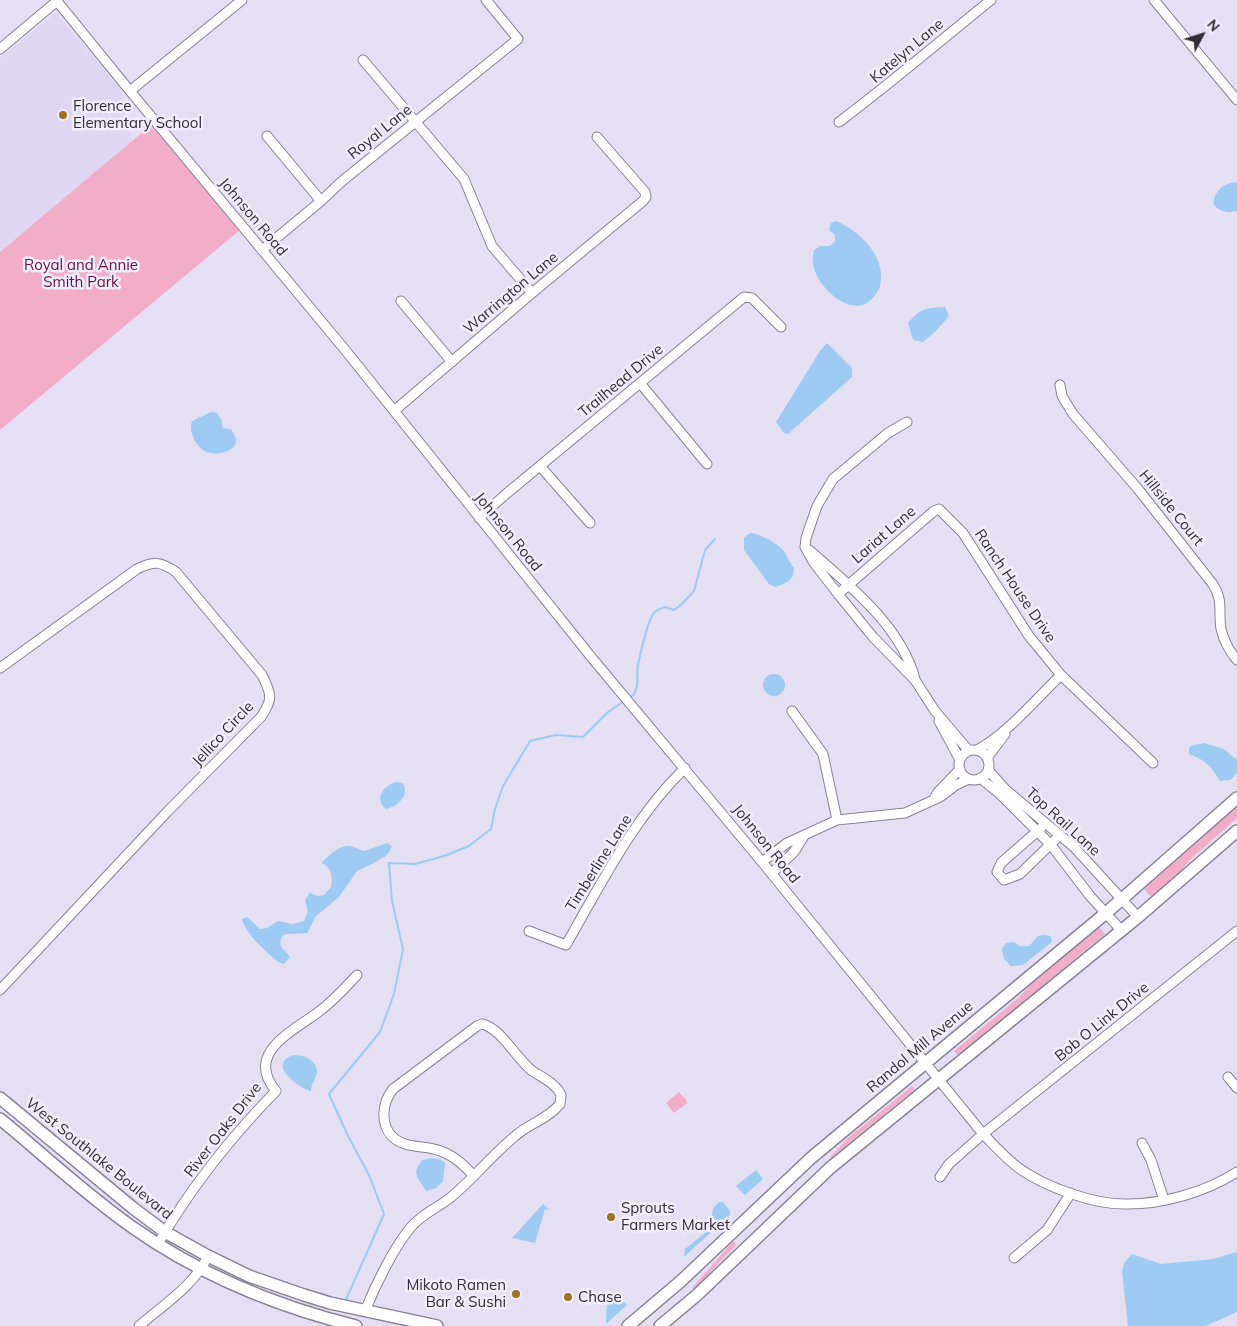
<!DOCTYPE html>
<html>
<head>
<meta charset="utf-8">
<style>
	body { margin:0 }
	#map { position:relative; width:1237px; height:1326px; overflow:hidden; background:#e5dff3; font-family:Mulish,sans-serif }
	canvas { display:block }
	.north { position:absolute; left:1177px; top:10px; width:50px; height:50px; -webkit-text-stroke:4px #f2edfd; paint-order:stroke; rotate:50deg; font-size:14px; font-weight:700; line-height:20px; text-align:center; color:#312e36 }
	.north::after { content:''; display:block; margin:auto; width:18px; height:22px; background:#312e36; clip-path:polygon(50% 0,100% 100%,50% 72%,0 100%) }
</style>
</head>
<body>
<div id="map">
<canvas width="1237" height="1326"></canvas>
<div class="north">N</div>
</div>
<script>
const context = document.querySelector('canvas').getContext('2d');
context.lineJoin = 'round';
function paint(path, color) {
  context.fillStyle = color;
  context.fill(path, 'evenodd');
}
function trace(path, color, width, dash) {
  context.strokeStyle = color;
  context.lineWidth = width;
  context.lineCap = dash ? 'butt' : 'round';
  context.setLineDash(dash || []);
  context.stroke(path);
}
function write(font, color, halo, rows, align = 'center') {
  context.font = font + ' Mulish,sans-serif';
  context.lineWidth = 5;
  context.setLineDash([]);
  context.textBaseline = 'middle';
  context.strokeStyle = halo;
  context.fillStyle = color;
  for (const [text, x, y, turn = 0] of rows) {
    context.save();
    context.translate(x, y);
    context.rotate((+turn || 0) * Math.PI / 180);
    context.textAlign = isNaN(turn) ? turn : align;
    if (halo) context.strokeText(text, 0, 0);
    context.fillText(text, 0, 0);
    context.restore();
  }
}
const built = new Path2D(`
	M 55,13 L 120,88 L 132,142 L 0,252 L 0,58 Z`);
const green = new Path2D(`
	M 151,125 L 240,230 L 0,430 L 0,252 Z
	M 1237,807 L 1237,818 L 1191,859 L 1171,882 L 1152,898 L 1144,889 Z
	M 1099,927 L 1105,934 C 1055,974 1009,1017 960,1058 L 954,1051 L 1018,998 L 1034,981 Z
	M 912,1086 L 915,1089 L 831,1158 L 830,1157 L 848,1138 Z
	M 679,1092 L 686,1100 L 687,1103 L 674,1113 L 666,1103 Z
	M 733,1241 L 737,1244 L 694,1289 L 692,1288 Z`);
const water = new Path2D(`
	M 1237,182 L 1237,211 C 1227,214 1219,211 1213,204 C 1215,190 1223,183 1237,182 Z
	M 836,221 C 860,231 887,257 880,286 C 879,290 875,296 872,299 C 857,314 837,301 826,289 C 816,277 810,266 814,250 L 821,246 L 830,246 L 835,241 L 835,235 L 829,230 L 831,223 Z
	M 945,307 L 949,316 L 936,331 L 923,342 L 913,340 L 908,323 C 921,308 926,308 945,307 Z
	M 827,343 L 852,368 L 852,377 L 788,434 L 784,433 L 776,422 L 820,351 Z
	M 211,412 L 217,413 L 221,419 L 223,428 L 231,429 C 233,432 236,437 236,440 C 237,451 218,455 210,453 C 197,450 188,433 192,421 Z
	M 750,533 C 761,534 775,542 783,550 C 787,555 789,562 794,568 C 794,580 786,584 775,587 L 769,584 L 744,550 L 744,538 Z
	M763 685a11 11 0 1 1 22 0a11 11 0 1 1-22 0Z
	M 1204,743 L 1224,749 L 1237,760 L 1237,773 L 1230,780 L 1220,781 C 1210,765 1207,761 1189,754 L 1189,747 L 1194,745 Z
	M 397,782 L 403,783 C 410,796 397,807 386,809 C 373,799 384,784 397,782 Z
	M 387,843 L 392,846 L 390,851 L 386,856 L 370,865 L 357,871 L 339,897 L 316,916 L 307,933 L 286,934 L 282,936 C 277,948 285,949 290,957 L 284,964 L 278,962 C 267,952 245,934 242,919 L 247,917 L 260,929 L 267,928 L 278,921 L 293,924 L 304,921 L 308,911 L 305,900 L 310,893 L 318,896 L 324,895 L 331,887 C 333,877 331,867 322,863 L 323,861 C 330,855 339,845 349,846 C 355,846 360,851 365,851 Z
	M 1045,935 L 1051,936 L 1052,942 L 1023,965 L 1011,966 L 1004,959 L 1002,949 L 1006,943 L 1014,942 L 1020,946 L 1029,946 L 1038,936 Z
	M 293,1055 C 303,1055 317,1059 317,1072 C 316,1079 311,1084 311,1091 C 299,1088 266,1064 293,1055 Z
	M 433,1158 L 441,1160 L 445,1163 L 443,1181 L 436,1188 L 426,1191 L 417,1177 L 416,1170 L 422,1160 Z
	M 756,1170 L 763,1179 L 745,1195 L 736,1186 Z
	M 719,1202 L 723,1202 L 730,1211 L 730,1215 L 684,1257 L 685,1249 L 706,1232 L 711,1222 L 713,1208 Z
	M 543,1204 L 550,1210 L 545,1209 L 535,1243 L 512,1238 Z
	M 1237,1252 L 1237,1312 L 1205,1326 L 1128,1326 L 1122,1271 L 1125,1262 L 1132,1254 L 1161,1264 L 1213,1259 Z
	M 614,1291 L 627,1305 L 606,1324 C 606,1313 606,1299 614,1291 Z`);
const stream = new Path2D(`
	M 630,698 C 641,690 636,676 638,665 C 640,655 648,618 655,612 C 657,610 662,608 665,607 L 674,610 L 681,605 L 694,591 L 705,550 L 715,539
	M 345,1302 L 384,1214 L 369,1175 L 348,1136 L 329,1094 L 380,1032 L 394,994 L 403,949 L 392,901 L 389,863 L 415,864 L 444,856 L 469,846 L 491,829 L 495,809 L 503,786 L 530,741 L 556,735 L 583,737 L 608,712 L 623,702`);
const minor = new Path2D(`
	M 56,0 L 130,91 L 346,351 L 592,658 L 762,862 L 983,1134 C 996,1147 1008,1161 1023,1171 C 1049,1188 1093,1204 1124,1204 C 1161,1205 1206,1192 1237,1172
	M 1154,0 L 1237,100
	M 0,49 L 57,1
	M 363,60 L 464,179 L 492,246 L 532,293
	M 130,91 L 242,0
	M 839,122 C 891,83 940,41 991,0
	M 267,136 L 321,201
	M 262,250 L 321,201 L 341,182 L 518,39 L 486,0
	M 401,301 L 452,362
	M 640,383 L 707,464
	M 1060,385 L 1062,396 L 1073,414 L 1138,489 L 1212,583 C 1224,601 1218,610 1221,629 C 1224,641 1229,651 1237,660
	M 394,411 L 532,293 L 643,201 L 646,197 L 645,192 L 597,137
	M 540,466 L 590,523
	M 479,518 L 506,494 L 744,297 L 752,298 L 781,327
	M 805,547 L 814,563 L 838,594 L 873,637 L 915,680 L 935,711 L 969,751
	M 805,547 L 806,538 L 817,506 L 833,479 L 888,433 L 907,422
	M 809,550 C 849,585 901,626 915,679
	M 838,594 L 934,511 L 939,509 L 963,533 L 1029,636 L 1061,675 L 1153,763
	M 0,668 L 137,569 C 154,561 160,561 176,572 L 262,675 C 272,695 273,699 261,717 L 167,812 L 0,990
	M 792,711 L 823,754 L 837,820
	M 939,721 L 960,760
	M 977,750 C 1006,735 1037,698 1061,675
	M959 765a15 15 0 1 1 30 0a15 15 0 1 1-30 0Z
	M 987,758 L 1005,734
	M 988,770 L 1006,790 L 1074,847 L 1138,917
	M 980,778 L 1000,794 L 1051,845 L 1090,896 L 1122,931
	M 935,797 L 938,792 L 960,769
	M 1041,828 L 1001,863 L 997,872 L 1004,880 L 1020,874 L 1060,835
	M 762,862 L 787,843 L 837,820 L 905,813 L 940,797 L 956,785 L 969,779
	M 772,873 L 794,852 L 804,836
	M 529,931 L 566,945 C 601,884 634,817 685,768
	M 1228,1077 L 1237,1088
	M 1142,1143 L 1151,1160 L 1164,1200
	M 940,1177 L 949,1164 L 983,1134 L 1237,931
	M 158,1244 C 190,1189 231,1137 276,1091 C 243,1052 296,1030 321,1010 C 334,1000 346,987 357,975
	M 1014,1258 L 1047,1230 L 1071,1193
	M 365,1311 C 375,1286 394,1247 411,1227 C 422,1214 437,1208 450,1198 C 473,1179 491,1156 514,1137 C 528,1124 548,1119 560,1104 L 561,1095 C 556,1083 541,1077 531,1070 C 516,1058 501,1028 482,1024 L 477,1026 L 393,1089 C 379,1107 380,1136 405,1144 C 418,1148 431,1146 443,1152 C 456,1157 465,1166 474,1176
	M 139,1326 C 163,1305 194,1286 208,1256`);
const major = new Path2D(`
	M 0,1098 L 133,1208 L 165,1232 L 208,1256 L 249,1276 L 304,1295 L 330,1303 L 437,1326
	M 0,1119 C 44,1155 85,1194 132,1227 C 200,1275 275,1306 356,1326
	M 628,1326 L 681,1281 L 811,1158 L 1106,913 L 1237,798
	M 660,1326 L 697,1295 L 830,1168 L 1138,917 L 1237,831`);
const markers = [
	[63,115,5,"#a07023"],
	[611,1217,5,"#a07023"],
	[516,1294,5,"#a07023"],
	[568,1297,5,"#a07023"]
];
const streetNames = [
	["Katelyn Lane",907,51,-40],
	["Royal Lane",380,132,-39],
	["Johnson Road",253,217,50],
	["Warrington Lane",511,293,-40],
	["Trailhead Drive",621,381,-40],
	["Hillside Court",1171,508,51],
	["Johnson Road",508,532,51],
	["Lariat Lane",884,535,-41],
	["Ranch House Drive",1015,586,56],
	["Jellico Circle",223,734,-47],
	["Top Rail Lane",1063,822,42],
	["Johnson Road",766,844,51],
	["Timberline Lane",599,863,-58],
	["Bob O Link Drive",1102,1022,-39],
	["Randol Mill Avenue",920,1047,-40],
	["River Oaks Drive",223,1130,-52],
	["West Southlake Boulevard",99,1159,39]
];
const poiNames = [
	["Florence",73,106],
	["Elementary School",73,123],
	["Sprouts",621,1208],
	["Farmers Market",621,1225],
	["Mikoto Ramen",506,1285,"right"],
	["Bar & Sushi",506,1302,"right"],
	["Chase",578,1297]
];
const parkNames = [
	["Royal and Annie",81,265],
	["Smith Park",81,282]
];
paint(built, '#dfd6f2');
paint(green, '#f2aec9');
paint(water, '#9ecbf2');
trace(stream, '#9ecbf2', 2);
trace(minor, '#898396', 11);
trace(major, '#898396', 14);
trace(minor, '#fff', 9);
trace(major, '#fff', 11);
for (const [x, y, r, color] of markers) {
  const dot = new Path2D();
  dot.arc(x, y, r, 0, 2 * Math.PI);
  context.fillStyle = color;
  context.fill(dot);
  trace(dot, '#f2edfd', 2);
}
write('15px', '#312e36', '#f2edfd', streetNames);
write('15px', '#312e36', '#f2edfd', poiNames, 'left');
write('15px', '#65133e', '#f2edfd', parkNames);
</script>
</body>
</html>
